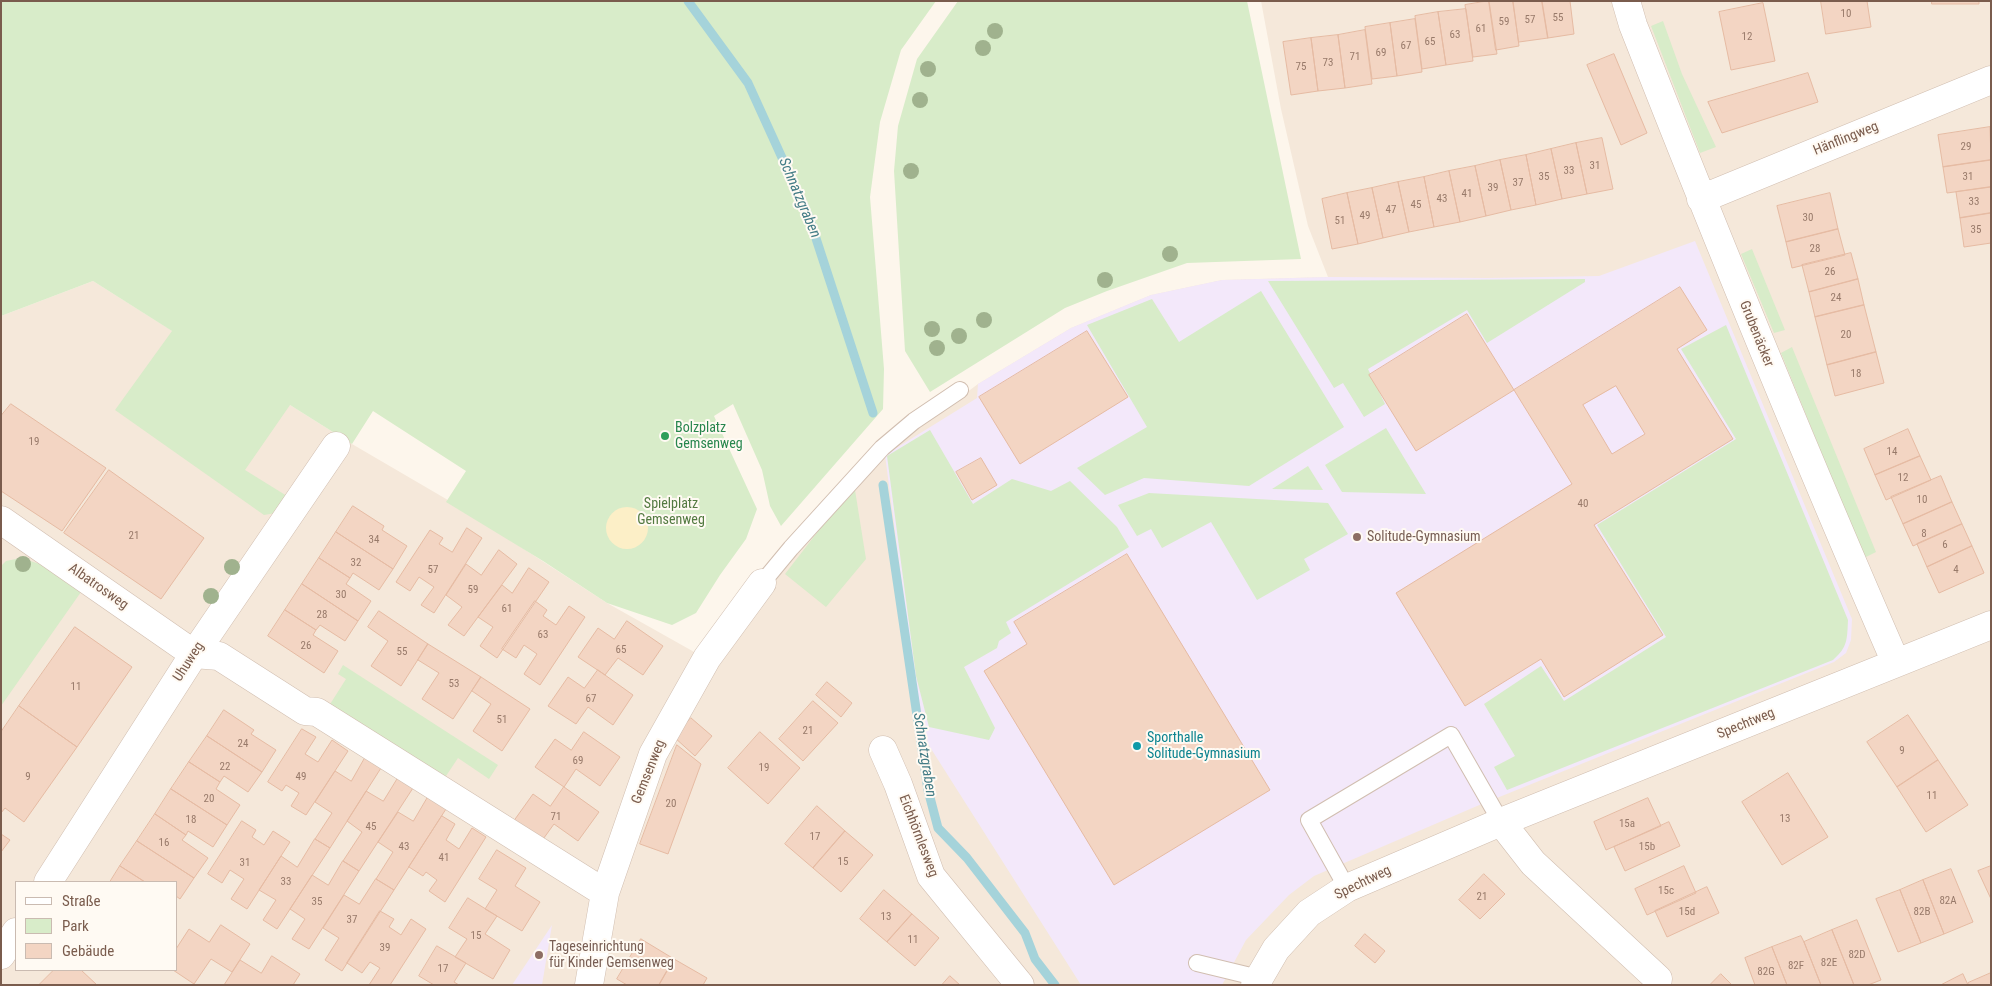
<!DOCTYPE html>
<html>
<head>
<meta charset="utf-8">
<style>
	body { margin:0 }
	#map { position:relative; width:1992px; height:986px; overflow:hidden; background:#fdf6ec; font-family:"Roboto Condensed",sans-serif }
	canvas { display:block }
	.frame { position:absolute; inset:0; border:2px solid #7a5c4d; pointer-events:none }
	.legend { position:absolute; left:15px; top:881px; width:162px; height:90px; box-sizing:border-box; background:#fffaf3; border:1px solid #cabbb1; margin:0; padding:6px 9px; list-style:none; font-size:15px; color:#7a5c4d }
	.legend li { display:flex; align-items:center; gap:10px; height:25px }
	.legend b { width:25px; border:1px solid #cabbb1 }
</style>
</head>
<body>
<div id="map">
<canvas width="1992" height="986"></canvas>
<div class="frame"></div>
<ul class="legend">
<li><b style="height:6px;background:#fff"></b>Straße</li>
<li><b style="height:14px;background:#d8ecc9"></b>Park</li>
<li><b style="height:14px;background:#f3d5c3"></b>Gebäude</li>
</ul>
</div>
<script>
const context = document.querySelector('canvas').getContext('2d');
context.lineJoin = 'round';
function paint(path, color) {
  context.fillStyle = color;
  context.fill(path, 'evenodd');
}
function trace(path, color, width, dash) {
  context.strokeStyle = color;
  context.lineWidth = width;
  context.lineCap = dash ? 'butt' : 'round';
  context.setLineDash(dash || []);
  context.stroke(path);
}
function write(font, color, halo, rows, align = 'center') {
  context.font = font + ' "Roboto Condensed",sans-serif';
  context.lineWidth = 4;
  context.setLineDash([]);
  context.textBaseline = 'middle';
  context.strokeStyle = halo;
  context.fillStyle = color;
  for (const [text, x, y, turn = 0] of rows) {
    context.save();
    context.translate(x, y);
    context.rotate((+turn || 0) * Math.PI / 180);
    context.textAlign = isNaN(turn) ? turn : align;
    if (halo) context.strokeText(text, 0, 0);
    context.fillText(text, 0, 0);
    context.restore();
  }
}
const residential = new Path2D(`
	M 1261,1 L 1991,1 L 1991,985 L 1,985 L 1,316 L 93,281 L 352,444 L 453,503 L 607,603 L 712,662 L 825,517 L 879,458 L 978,384 L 1071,328 L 1151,295 L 1222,280 L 1328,277 L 1308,226 L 1281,109 ZM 16,882 L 176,882 L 176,970 L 16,970 Z`);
const education = new Path2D(`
	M 1695,241 L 1852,619 L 1851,640 L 1846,653 L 1834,662 L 1477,806 L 1314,876 L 1289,895 L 1246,940 L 1222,985 L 1081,985 L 928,744 L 914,676 L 885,455 L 977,398 L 978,384 L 1071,328 L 1151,295 L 1222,280 L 1328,277 L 1488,278 L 1599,276 Z
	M 552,925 L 542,985 L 512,985 Z`);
const green = new Path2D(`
	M 1,1 L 936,1 L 901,50 L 880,122 L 870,197 L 884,369 L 883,409 L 781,526 L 770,506 L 762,470 L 733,404 L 714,416 L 757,509 L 746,539 L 720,575 L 696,613 L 672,625 L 607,603 L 543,561 L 446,502 L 466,471 L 373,411 L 352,444 L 290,405 L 245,470 L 287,496 L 276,513 L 264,515 L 115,410 L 172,331 L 93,281 L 1,316 Z
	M 958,1 L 1247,1 L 1301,259 L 1187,263 L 1107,291 L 1065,308 L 930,392 L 905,351 L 894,171 L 898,126 L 917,59 Z
	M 1663,21 L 1682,74 L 1716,147 L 1700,153 L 1651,26 Z
	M 1752,249 L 1785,330 L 1774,333 L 1741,254 Z
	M 1585,279 L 1585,282 L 1487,343 L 1467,310 L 1368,369 L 1385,404 L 1364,417 L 1343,383 L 1334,388 L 1268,281 Z
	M 1261,291 L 1344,427 L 1249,486 L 1144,478 L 1105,495 L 1077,468 L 1147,427 L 1087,325 L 1152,299 L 1179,342 Z
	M 1726,325 L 1848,620 C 1847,639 1848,647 1833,660 L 1507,790 L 1494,767 L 1515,756 L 1484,704 L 1541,666 L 1564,701 L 1666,637 L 1597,525 L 1736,439 L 1681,349 Z
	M 1792,347 L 1876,552 L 1864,558 L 1781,353 Z
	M 1386,428 L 1426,494 L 1342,492 L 1325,465 Z
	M 930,430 L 973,504 L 1012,479 L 1051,491 L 1070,481 L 1117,527 L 1129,547 L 1006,622 L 1011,633 L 999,641 L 997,648 L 964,667 L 995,728 L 989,740 L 929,727 L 916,676 L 887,456 Z
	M 1308,466 L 1323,490 L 1272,489 Z
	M 855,490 L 866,559 L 826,607 L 785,574 L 826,521 Z
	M 1149,493 L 1328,503 L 1348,534 L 1304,559 L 1310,570 L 1257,600 L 1211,522 L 1162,548 L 1151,529 L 1137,536 L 1118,505 Z
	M 21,558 L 46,566 L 81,592 L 1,706 L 1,566 L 6,561 Z
	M 343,665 L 498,765 L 489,779 L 458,758 L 442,782 L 327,709 L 346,679 L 338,674 Z`);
const sand = new Path2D(`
	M606 528a21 21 0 1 1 42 0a21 21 0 1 1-42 0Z`);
const stream = new Path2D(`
	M 688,1 L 748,83 L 809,217 L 873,413
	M 883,485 L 928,790 L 938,828 L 967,858 L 1025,933 L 1035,959 L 1055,985`);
const building = new Path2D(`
	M 1489,1 L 1513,1 L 1519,46 L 1496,50 Z
	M 1489,1 L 1497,54 L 1473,57 L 1465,5 Z
	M 1513,1 L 1542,1 L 1548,38 L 1519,42 Z
	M 1542,1 L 1570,1 L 1574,34 L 1548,38 Z
	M 1821,1 L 1867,1 L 1871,27 L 1826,34 Z
	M 1932,1 L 1979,1 L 1979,4 L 1932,4 Z
	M 1763,3 L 1775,61 L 1731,70 L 1719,12 Z
	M 1466,9 L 1473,61 L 1446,65 L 1438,12 Z
	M 1438,12 L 1446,65 L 1422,69 L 1415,16 Z
	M 1415,19 L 1422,72 L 1397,76 L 1390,23 Z
	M 1390,23 L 1397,76 L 1372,79 L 1365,27 Z
	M 1365,30 L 1372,84 L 1345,88 L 1338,35 Z
	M 1338,35 L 1345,88 L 1318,91 L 1311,38 Z
	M 1311,38 L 1318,91 L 1291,95 L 1283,42 Z
	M 1614,54 L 1647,133 L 1621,145 L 1587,65 Z
	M 1808,73 L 1818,102 L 1722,133 L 1708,102 Z
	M 1990,127 L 1991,160 L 1943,167 L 1938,135 Z
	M 1602,138 L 1613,189 L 1587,194 L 1576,143 Z
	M 1576,143 L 1587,194 L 1562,199 L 1551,149 Z
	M 1551,149 L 1562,199 L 1536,205 L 1526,155 Z
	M 1526,155 L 1536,205 L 1511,210 L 1500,160 Z
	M 1500,160 L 1511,210 L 1486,216 L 1475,166 Z
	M 1991,160 L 1991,187 L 1947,193 L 1943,167 Z
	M 1475,166 L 1486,216 L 1460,222 L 1449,171 Z
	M 1449,171 L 1460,222 L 1434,227 L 1424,177 Z
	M 1424,177 L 1434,227 L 1409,232 L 1398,182 Z
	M 1398,182 L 1409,232 L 1383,238 L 1372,188 Z
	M 1991,187 L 1991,213 L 1960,218 L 1956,192 Z
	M 1372,188 L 1383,238 L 1358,244 L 1347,193 Z
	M 1347,193 L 1358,244 L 1332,249 L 1322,199 Z
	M 1830,193 L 1838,229 L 1786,242 L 1777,206 Z
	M 1991,213 L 1991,243 L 1964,247 L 1960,218 Z
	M 1838,229 L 1845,255 L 1792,268 L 1786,242 Z
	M 1851,253 L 1858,279 L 1809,292 L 1802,265 Z
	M 1858,279 L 1864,305 L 1815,317 L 1809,292 Z
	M 1680,287 L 1707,330 L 1677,349 L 1733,439 L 1594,525 L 1663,635 L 1564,697 L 1541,659 L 1465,706 L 1396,593 L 1572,484 L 1514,390 ZM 1616,386 L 1645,434 L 1612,454 L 1583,405 Z
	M 1864,305 L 1876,352 L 1827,365 L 1815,317 Z
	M 1467,314 L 1514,390 L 1416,451 L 1369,375 Z
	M 1087,331 L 1128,397 L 1020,464 L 979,397 Z
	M 1876,352 L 1884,383 L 1835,396 L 1827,365 Z
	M 11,404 L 106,468 L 62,531 L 1,491 L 1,416 Z
	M 1908,429 L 1920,456 L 1875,475 L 1864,449 Z
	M 1920,456 L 1931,480 L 1886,500 L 1875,475 Z
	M 981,458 L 997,485 L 972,500 L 956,472 Z
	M 109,470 L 204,538 L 161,599 L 64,533 Z
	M 1941,476 L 1952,502 L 1903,524 L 1891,497 Z
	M 1952,502 L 1962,524 L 1913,546 L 1903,524 Z
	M 353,506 L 384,526 L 382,530 L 407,546 L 393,569 L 336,532 Z
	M 1962,524 L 1972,546 L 1927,567 L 1917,544 Z
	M 467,528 L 482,538 L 434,613 L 421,605 L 434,587 L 419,577 L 410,591 L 396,582 L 430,530 L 443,538 L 439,544 L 452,552 Z
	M 336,532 L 393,569 L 379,590 L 353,573 L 350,578 L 319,558 Z
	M 1972,546 L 1984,573 L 1939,593 L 1927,567 Z
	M 499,550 L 517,564 L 464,636 L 448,625 L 462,607 L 446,595 L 466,564 L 481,575 Z
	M 1127,554 L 1270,790 L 1114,885 L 984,671 L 1027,644 L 1014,622 Z
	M 319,558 L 350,578 L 346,584 L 371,601 L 358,621 L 302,584 Z
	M 529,568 L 549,582 L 497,658 L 480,646 L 493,627 L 478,617 L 502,585 L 512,593 Z
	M 302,584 L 358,621 L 345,641 L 320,625 L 316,630 L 285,610 Z
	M 535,601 L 547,610 L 543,616 L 556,625 L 569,606 L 585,617 L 540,685 L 524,674 L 537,654 L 524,645 L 516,658 L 502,649 Z
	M 285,610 L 316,630 L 313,635 L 338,651 L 324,673 L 268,636 Z
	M 379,611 L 428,644 L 401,686 L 371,666 L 388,641 L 368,627 Z
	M 627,621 L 663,646 L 643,675 L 618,658 L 605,675 L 578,657 L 598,628 L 614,639 Z
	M 75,627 L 132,667 L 77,747 L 19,706 Z
	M 428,644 L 481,677 L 453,719 L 422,699 L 439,673 L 418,660 Z
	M 598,670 L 633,695 L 613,725 L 588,707 L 576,724 L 548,706 L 568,677 L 584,688 Z
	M 481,677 L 530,709 L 502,751 L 473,731 L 491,704 L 472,691 Z
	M 827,682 L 852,703 L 841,717 L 816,695 Z
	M 813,701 L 838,723 L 803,761 L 779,739 Z
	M 19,706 L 77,747 L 24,822 L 5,808 L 1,813 L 1,732 Z
	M 224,710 L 254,730 L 251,734 L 276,750 L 262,772 L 207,736 Z
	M 1908,715 L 1938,760 L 1897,787 L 1867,742 Z
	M 691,718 L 712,736 L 695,756 L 674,737 Z
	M 302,729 L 316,737 L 305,754 L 318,762 L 332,740 L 348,751 L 306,815 L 291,806 L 299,793 L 286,785 L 282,791 L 268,782 Z
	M 584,732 L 620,757 L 600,786 L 576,769 L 564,787 L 535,767 L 555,739 L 571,750 Z
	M 760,732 L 800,768 L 768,804 L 728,768 Z
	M 207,736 L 262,772 L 248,792 L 224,776 L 220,782 L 189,762 Z
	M 677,745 L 701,764 L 668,854 L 640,844 Z
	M 365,758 L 381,768 L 330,848 L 315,839 L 332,813 L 315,802 L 335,771 L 351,781 Z
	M 1938,760 L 1968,805 L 1926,832 L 1897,787 Z
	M 189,762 L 220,782 L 216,789 L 240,805 L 227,825 L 171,789 Z
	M 1788,773 L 1828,837 L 1782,865 L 1742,802 Z
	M 398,778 L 413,788 L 359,871 L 343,861 L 362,832 L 347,821 L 366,791 L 383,801 Z
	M 564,787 L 599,812 L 578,841 L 554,824 L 541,842 L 513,822 L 533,794 L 550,806 Z
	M 171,789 L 227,825 L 213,847 L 188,831 L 186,835 L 155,814 Z
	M 428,797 L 446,809 L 394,890 L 376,879 L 393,852 L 378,842 L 398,812 L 413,821 Z
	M 1648,798 L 1661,826 L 1606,850 L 1594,822 Z
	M 817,806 L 845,831 L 813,868 L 785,844 Z
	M 155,814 L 186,835 L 182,840 L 208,858 L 194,878 L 137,841 Z
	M 442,816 L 455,824 L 446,840 L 459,849 L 472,828 L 486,837 L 445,902 L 429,891 L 437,880 L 426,872 L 423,876 L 409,867 Z
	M 242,821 L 256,830 L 252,837 L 264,845 L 273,831 L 290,842 L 247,909 L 231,899 L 244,879 L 230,870 L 222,883 L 208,874 Z
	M 1669,822 L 1680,846 L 1625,871 L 1614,847 Z
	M 845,831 L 873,855 L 841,892 L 813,868 Z
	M 1,834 L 10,840 L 1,852 Z
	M 315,839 L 330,848 L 277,929 L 263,920 L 276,900 L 259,890 L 281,856 L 297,867 Z
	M 137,841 L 194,878 L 180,899 L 176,896 L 176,882 L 145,882 L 120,866 Z
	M 497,850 L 526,868 L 515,886 L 540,902 L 522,931 L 485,909 L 497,890 L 479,879 Z
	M 343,861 L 359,871 L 309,949 L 292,939 L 305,919 L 290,909 L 312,875 L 328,885 Z
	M 120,866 L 145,882 L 110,882 Z
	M 1684,866 L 1696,893 L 1647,915 L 1635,889 Z
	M 1991,866 L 1991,899 L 1978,871 Z
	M 1951,869 L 1973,922 L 1944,934 L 1923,880 Z
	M 1484,874 L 1505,894 L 1480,919 L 1459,900 Z
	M 376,879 L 394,890 L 342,971 L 325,960 L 339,938 L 323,928 L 344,895 L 359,904 Z
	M 1923,880 L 1944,934 L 1921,943 L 1900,890 Z
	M 1707,887 L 1719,913 L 1667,937 L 1655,911 Z
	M 884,890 L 912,914 L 887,942 L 860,919 Z
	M 1900,890 L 1921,943 L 1898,952 L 1876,899 Z
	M 468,898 L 497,916 L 485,934 L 510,950 L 493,979 L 455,957 L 467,939 L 449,928 Z
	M 380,911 L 394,919 L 389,927 L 401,935 L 411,919 L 426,929 L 390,985 L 369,985 L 380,968 L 370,962 L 362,973 L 347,963 Z
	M 912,914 L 939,938 L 915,966 L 887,942 Z
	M 1857,920 L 1881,980 L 1868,985 L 1854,985 L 1832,930 Z
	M 221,925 L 250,944 L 232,972 L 211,959 L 194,984 L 173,970 L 176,970 L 176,949 L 189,929 L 209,942 Z
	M 1832,930 L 1854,985 L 1821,985 L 1804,942 Z
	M 1365,934 L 1385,951 L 1375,963 L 1355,946 Z
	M 1801,936 L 1804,942 L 1821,985 L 1787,985 L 1772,947 Z
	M 641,939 L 674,959 L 659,985 L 627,985 L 617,979 Z
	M 437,946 L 466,963 L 454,982 L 459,985 L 434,985 L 419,976 Z
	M 1772,947 L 1787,985 L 1755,985 L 1745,958 Z
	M 272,956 L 300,974 L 293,985 L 224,985 L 240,960 L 261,973 Z
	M 674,959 L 707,978 L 703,985 L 659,985 Z
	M 54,970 L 81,970 L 97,985 L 39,985 Z
	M 1991,973 L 1991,985 L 1968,985 L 1968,983 Z
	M 1721,974 L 1732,985 L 1710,985 Z
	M 1963,974 L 1968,985 L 1941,985 Z
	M 950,976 L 960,985 L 942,985 Z`);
const service = new Path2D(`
	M 762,583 L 791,548 L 882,448 L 914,421 L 960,390
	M 1347,888 L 1309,820 L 1451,735 L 1501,822
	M 1197,963 L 1259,978`);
const minor = new Path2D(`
	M 1626,1 L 1633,25 C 1717,239 1804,452 1896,663
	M 1701,199 L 1991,80
	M 1,520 L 194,654
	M 194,654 L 219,656 L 305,711 L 317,712 L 605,893
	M 883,750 L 898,784 L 931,876 L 1020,985
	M 1501,822 L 1533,863 L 1658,979
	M 48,882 L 194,654 L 336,446
	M 1,955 L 16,932
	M 589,985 L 605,893 L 653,754 L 707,658 L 762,583
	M 1255,985 L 1276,949 L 1309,913 L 1347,888 L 1501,822 L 1991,625`);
const trees = [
	[995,31],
	[983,48],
	[928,69],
	[920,100],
	[911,171],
	[1170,254],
	[1105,280],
	[984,320],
	[932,329],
	[959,336],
	[937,348],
	[23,564],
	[232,567],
	[211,596]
];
const markers = [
	[665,436,5,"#2e9e5b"],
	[1357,537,5,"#8d6e63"],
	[1137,746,5,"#0f9aa8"],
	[539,955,5,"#8d6e63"]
];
const numberNames = [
	["10",1846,14],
	["55",1558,18],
	["57",1530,20],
	["59",1504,22],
	["61",1481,29],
	["63",1455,35],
	["12",1747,37],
	["65",1430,42],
	["67",1406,46],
	["69",1381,53],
	["71",1355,57],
	["73",1328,63],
	["75",1301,67],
	["29",1966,147],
	["31",1595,166],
	["33",1569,171],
	["35",1544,177],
	["31",1968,177],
	["37",1518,183],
	["39",1493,188],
	["41",1467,194],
	["43",1442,199],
	["33",1974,202],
	["45",1416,205],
	["47",1391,210],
	["49",1365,216],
	["30",1808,218],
	["51",1340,221],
	["35",1976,230],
	["28",1815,249],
	["26",1830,272],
	["24",1836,298],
	["20",1846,335],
	["18",1856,374],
	["19",34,442],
	["14",1892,452],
	["12",1903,478],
	["10",1922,500],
	["40",1583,504],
	["8",1924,534],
	["21",134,536],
	["34",374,540],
	["6",1945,545],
	["32",356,563],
	["57",433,570],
	["4",1956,570],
	["59",473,590],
	["30",341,595],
	["61",507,609],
	["28",322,615],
	["63",543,635],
	["26",306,646],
	["65",621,650],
	["55",402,652],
	["53",454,684],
	["11",76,687],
	["67",591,699],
	["51",502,720],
	["21",808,731],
	["24",243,744],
	["9",1902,751],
	["69",578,761],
	["22",225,767],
	["19",764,768],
	["9",28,777],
	["49",301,777],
	["11",1932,796],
	["20",209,799],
	["20",671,804],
	["71",556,817],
	["13",1785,819],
	["18",191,820],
	["15a",1627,824],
	["45",371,827],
	["17",815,837],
	["16",164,843],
	["43",404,847],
	["15b",1647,847],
	["41",444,858],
	["15",843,862],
	["31",245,863],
	["33",286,882],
	["15c",1666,891],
	["21",1482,897],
	["82A",1948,901],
	["35",317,902],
	["15d",1687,912],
	["82B",1922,912],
	["13",886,917],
	["37",352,920],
	["15",476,936],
	["11",913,940],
	["39",385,948],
	["82D",1857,955],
	["82E",1829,963],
	["82F",1796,966],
	["17",443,969],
	["82G",1766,972]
];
const streetNames = [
	["Hänflingweg",1846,139,-22],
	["Grubenäcker",1756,334,68],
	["Albatrosweg",98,587,35],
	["Uhuweg",189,662,-57],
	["Spechtweg",1746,724,-22],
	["Gemsenweg",649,772,-68],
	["Eichhörnlesweg",918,836,69],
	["Spechtweg",1363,883,-26]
];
const leisureNames = [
	["Bolzplatz",675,428],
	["Gemsenweg",675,444]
];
const parkNames = [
	["Spielplatz",671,504],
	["Gemsenweg",671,520]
];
const educationNames = [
	["Solitude-Gymnasium",1367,537],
	["Tageseinrichtung",549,947],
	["für Kinder Gemsenweg",549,963]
];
const cultureNames = [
	["Sporthalle",1147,738],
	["Solitude-Gymnasium",1147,754]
];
const waterNames = [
	["Schnatzgraben",799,198,67],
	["Schnatzgraben",924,755,81]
];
paint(residential, '#f5e8da');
paint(education, '#f3e8fa');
paint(green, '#d8ecc9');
paint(sand, '#fcefc7');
trace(stream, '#a5d3da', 9);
paint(building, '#f3d5c3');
trace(building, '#e6bba3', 1);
trace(service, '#d1beb0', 18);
trace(minor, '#d1beb0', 29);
trace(service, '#fff', 16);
trace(minor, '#fff', 28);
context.fillStyle = '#a0b28e';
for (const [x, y] of trees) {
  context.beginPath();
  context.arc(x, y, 8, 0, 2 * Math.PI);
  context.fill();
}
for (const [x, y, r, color] of markers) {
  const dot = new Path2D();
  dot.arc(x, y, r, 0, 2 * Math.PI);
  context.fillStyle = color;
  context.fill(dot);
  trace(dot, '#fffaf3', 2);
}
write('11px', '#987a6a', null, numberNames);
write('14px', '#7a5c4d', '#fffaf3', streetNames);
write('14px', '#27864d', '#fffaf3', leisureNames, 'left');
write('14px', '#537a41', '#fffaf3', parkNames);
write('14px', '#785e54', '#fffaf3', educationNames, 'left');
write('14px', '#0d838f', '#fffaf3', cultureNames, 'left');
write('italic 15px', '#437c86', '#fffaf3', waterNames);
</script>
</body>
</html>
